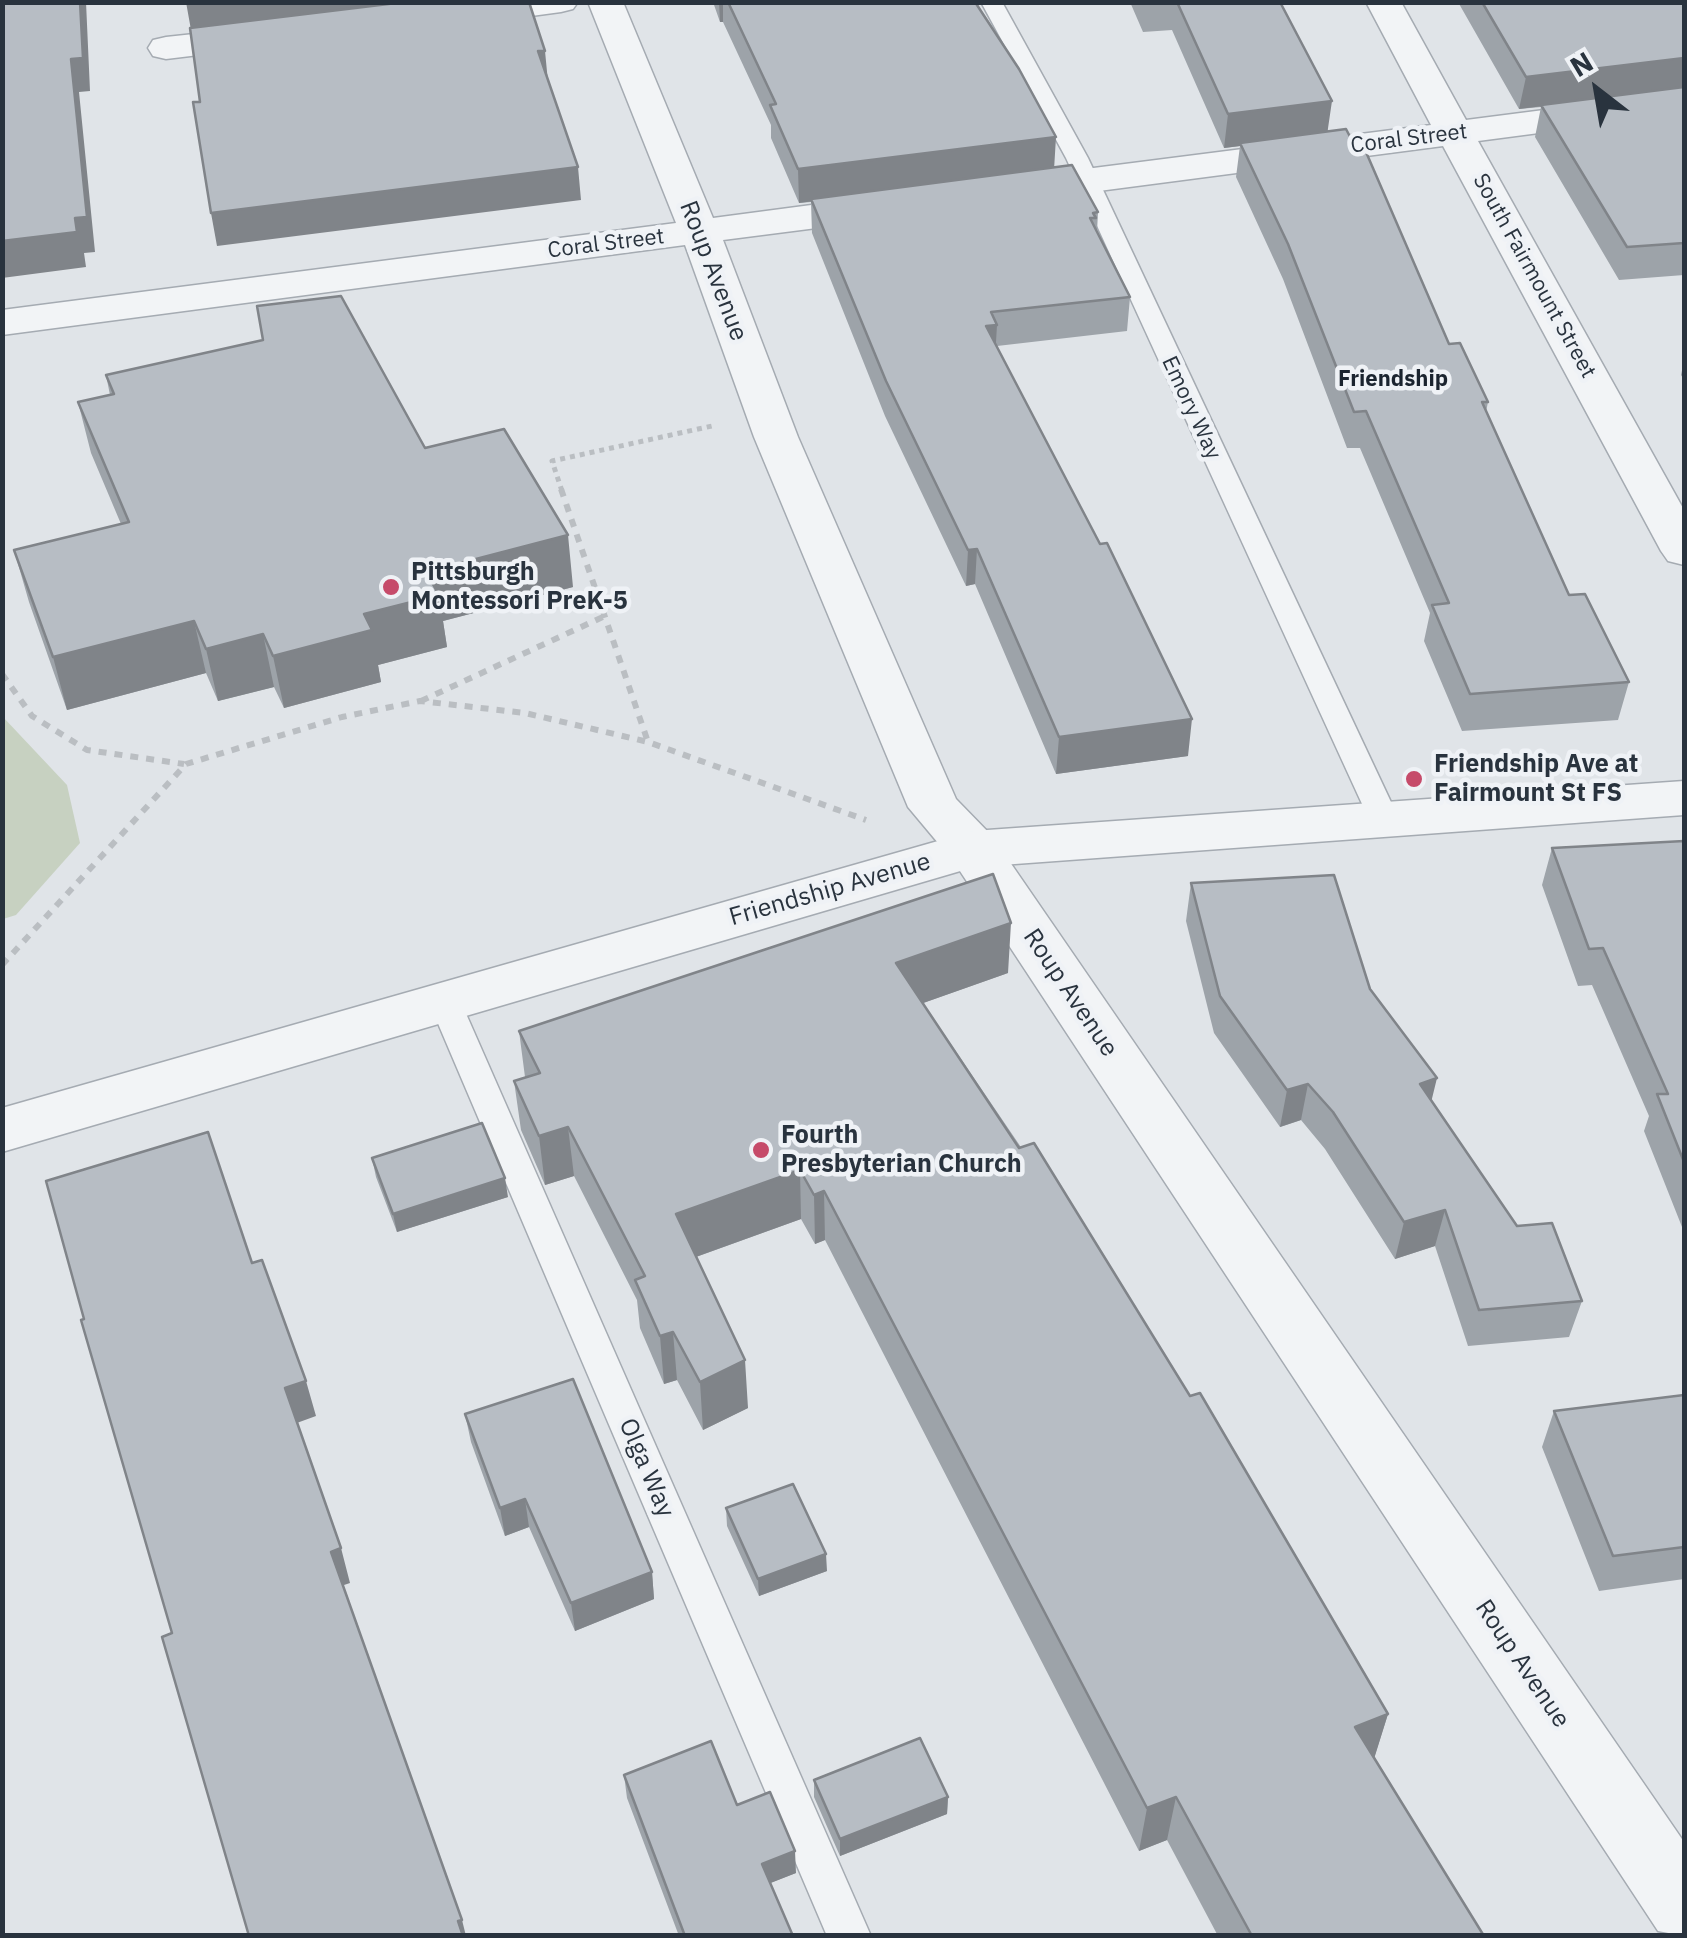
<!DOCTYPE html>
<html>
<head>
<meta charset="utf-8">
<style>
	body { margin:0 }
	#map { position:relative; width:1687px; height:1938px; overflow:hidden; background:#e0e4e8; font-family:"IBM Plex Sans",sans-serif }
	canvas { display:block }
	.frame { position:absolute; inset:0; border:5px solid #29333e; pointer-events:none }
	.north { position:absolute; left:1547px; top:40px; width:100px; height:100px; -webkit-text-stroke:8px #eff2f6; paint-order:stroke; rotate:329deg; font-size:28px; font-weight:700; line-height:40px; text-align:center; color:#29333e }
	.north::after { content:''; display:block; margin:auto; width:35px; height:45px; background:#29333e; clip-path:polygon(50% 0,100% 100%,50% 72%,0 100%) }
</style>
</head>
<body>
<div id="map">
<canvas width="1687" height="1938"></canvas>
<div class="frame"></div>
<div class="north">N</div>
</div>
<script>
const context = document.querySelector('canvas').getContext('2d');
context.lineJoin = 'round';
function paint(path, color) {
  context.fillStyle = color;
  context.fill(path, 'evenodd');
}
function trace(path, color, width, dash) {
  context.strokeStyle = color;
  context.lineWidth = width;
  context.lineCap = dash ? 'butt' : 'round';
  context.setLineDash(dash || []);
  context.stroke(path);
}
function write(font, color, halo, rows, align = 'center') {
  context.font = font + ' "IBM Plex Sans",sans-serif';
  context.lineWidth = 9;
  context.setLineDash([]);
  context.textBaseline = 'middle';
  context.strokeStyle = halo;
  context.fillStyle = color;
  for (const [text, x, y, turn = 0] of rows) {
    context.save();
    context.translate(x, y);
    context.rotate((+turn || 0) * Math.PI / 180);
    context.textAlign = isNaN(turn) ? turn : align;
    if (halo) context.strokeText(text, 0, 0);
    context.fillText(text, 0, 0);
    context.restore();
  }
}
const green = new Path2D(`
	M 3,717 L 67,785 L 80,843 L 16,915 L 3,919 Z`);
const pathFar1 = new Path2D(`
	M 562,491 L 552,461 L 712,426`);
const path = new Path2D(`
	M 561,489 L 648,742
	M 2,674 L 32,716 L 87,750 L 184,764
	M 421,701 L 605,616
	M 2,965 L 186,764 L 342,717 L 420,701 L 525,713 L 648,742 L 866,820`);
const service = new Path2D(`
	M 981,2 L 1002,2 L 1088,158 L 1398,817 L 1394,824 L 1383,827 L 1372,824 L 1368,817 L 1066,158 Z
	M 444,988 L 456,992 L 460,1000 L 871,1936 L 827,1936 L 428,1000 L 432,992 Z`);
const minor = new Path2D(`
	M 473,2 L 578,2 L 573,9 L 561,12 L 457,26 L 445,22 L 439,15 L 445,8 Z
	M 588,2 L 623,2 L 713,218 L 887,195 L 901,199 L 907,207 L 901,215 L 887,219 L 723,240 L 798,437 L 956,799 L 992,836 L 1684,1842 L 1684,1936 L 1658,1931 L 954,862 L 908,807 L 754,437 L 685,245 L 2,335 L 2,310 L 676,223 Z
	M 1366,2 L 1401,2 L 1466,120 L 1684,92 L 1684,114 L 1478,141 L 1684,510 L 1684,565 L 1668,561 L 1661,551 L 1443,146 L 1007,203 L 993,199 L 988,191 L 993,183 L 1007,179 L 1431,125 Z
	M 268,26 L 281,29 L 286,37 L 281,45 L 166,59 L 153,56 L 148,48 L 153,40 L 166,37 Z`);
const tertiary = new Path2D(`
	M 1684,781 L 1684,815 L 974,867 L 2,1152 L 2,1108 L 973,831 Z`);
const wall = new Path2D(`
	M 713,2 L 975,2 L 1054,168 L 1098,212 L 1097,232 L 1130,297 L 1127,331 L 997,346 L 1188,756 L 1056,774 L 975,584 L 966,586 L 885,416 L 812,233 L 811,202 L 799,203 L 771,138 L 771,125 L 723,22 L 720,22 Z
	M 1130,2 L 1280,2 L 1328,131 L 1449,344 L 1488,402 L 1486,412 L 1569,595 L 1629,682 L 1618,720 L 1462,731 L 1424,641 L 1430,613 L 1360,448 L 1347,448 L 1283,279 L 1236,177 L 1240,146 L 1224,148 L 1172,30 L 1143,32 Z
	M 1458,2 L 1684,2 L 1684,275 L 1619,280 L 1535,137 L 1541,107 L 1519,109 Z
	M 1684,361 L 1684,380 L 1681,375 Z
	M 106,375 L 425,448 L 573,587 L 443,621 L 447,647 L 378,665 L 381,682 L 284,708 L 274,687 L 218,701 L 206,673 L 67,710 L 29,602 L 14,550 L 121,524 L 91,453 L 78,402 L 110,395 Z
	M 1684,841 L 1684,1232 L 1644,1131 L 1649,1116 L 1592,985 L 1578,986 L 1542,885 L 1552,848 Z
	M 1191,883 L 1370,989 L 1432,1101 L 1517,1226 L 1582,1301 L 1569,1337 L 1468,1346 L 1435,1246 L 1395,1259 L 1325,1149 L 1301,1120 L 1280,1127 L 1214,1033 L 1186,921 Z
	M 1008,973 L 923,1003 L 1190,1396 L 1388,1714 L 1374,1758 L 1484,1936 L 1218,1936 L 1167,1840 L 1139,1851 L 825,1240 L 815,1244 L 801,1219 L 696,1257 L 748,1408 L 703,1430 L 677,1380 L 664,1384 L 640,1328 L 637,1300 L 574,1176 L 545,1185 L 521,1130 L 514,1081 L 525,1077 L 519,1031 Z
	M 372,1158 L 508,1197 L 397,1232 L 376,1177 Z
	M 1684,1395 L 1684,1579 L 1599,1591 L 1542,1447 L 1554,1411 Z
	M 465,1414 L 652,1572 L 654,1599 L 575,1631 L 529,1527 L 505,1536 L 471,1442 Z
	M 726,1508 L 827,1571 L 759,1596 L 727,1526 Z
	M 624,1775 L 737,1805 L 796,1873 L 770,1883 L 793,1936 L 679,1936 L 627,1798 Z
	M 814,1780 L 948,1797 L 947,1814 L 840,1856 L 814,1797 Z`);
const shadedWall = new Path2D(`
	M 80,2 L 86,2 L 90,91 L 79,92 L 95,252 L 84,253 L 86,267 L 2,278 L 2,241 L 75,218 L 71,59 Z
	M 186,2 L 429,2 L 191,30 Z
	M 719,2 L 723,2 L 723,22 L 720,22 Z
	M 538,51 L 545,51 L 548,82 Z
	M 1684,58 L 1684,89 L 1519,109 L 1526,77 Z
	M 1332,101 L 1327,135 L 1240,143 L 1240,146 L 1224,148 L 1228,114 Z
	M 1056,137 L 1054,170 L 799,203 L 798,169 Z
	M 578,167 L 581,200 L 217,246 L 211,213 Z
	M 997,325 L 995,359 L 986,326 Z
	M 568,535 L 573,587 L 443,621 L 447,647 L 378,665 L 381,682 L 284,708 L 273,656 L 364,614 L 426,572 Z
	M 977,549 L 975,584 L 966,586 L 968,550 Z
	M 194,621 L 206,673 L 67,710 L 53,657 Z
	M 263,634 L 274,687 L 218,701 L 206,649 Z
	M 1192,719 L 1188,756 L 1056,774 L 1059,737 Z
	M 1011,923 L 1008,973 L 895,1013 L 896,963 Z
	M 1437,1078 L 1428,1115 L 1420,1084 Z
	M 1308,1084 L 1301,1120 L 1280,1127 L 1287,1090 Z
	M 568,1127 L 574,1176 L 545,1185 L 539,1136 Z
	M 800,1170 L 801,1219 L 679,1263 L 676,1214 Z
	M 505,1178 L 508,1197 L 397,1232 L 393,1214 Z
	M 824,1191 L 825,1240 L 815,1244 L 814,1195 Z
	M 1445,1210 L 1435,1246 L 1395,1259 L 1404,1222 Z
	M 673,1332 L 677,1380 L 664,1384 L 660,1336 Z
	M 745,1360 L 748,1408 L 703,1430 L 700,1382 Z
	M 306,1381 L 316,1416 L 294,1424 L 285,1388 Z
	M 525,1499 L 529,1527 L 505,1536 L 500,1508 Z
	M 341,1548 L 350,1583 L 341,1586 L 331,1552 Z
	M 826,1554 L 827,1571 L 759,1596 L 758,1579 Z
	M 652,1572 L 654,1599 L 575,1631 L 571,1603 Z
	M 1388,1714 L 1374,1759 L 1355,1727 Z
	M 948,1797 L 947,1814 L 840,1856 L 840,1839 Z
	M 1176,1797 L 1167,1840 L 1139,1851 L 1147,1808 Z
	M 795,1851 L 796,1873 L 763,1886 L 762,1864 Z
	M 462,1920 L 466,1936 L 462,1936 L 458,1921 Z`);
const building = new Path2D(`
	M 2,2 L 80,2 L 83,58 L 71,59 L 87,217 L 75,218 L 77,232 L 2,241 Z
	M 405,2 L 529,2 L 545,51 L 538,51 L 578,167 L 211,213 L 193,102 L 200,102 L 190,28 Z
	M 728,2 L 975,2 L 1019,69 L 1056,137 L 798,169 L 770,105 L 776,104 Z
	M 1177,2 L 1280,2 L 1332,101 L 1228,114 Z
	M 1482,2 L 1684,2 L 1684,58 L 1526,77 Z
	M 1684,87 L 1684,243 L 1627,247 L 1541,105 Z
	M 1346,129 L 1358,152 L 1366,152 L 1449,344 L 1460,343 L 1488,402 L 1482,402 L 1569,595 L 1585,594 L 1629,682 L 1470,694 L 1432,605 L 1449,603 L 1366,411 L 1354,412 L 1288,244 L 1240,143 Z
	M 1072,165 L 1098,212 L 1093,213 L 1096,218 L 1090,218 L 1130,297 L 991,312 L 997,325 L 986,326 L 1100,544 L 1107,543 L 1192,719 L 1059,737 L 977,549 L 968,550 L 886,381 L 811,199 Z
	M 341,296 L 425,448 L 504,429 L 568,535 L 426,572 L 439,595 L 364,614 L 372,630 L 273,656 L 263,634 L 206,649 L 194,621 L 53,657 L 14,550 L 129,522 L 78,402 L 114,394 L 106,375 L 263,340 L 257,306 Z
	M 1684,841 L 1684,1162 L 1657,1094 L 1668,1094 L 1603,948 L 1589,949 L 1552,848 Z
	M 993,874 L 1011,923 L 896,963 L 1019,1148 L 1034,1143 L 1190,1396 L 1200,1393 L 1388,1714 L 1355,1727 L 1484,1936 L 1252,1936 L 1176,1797 L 1147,1808 L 824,1191 L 814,1195 L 800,1170 L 676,1214 L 745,1360 L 700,1382 L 673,1332 L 660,1336 L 635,1280 L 645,1276 L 568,1127 L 539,1136 L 514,1081 L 540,1073 L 519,1031 Z
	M 1334,875 L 1370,989 L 1437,1078 L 1420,1084 L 1517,1226 L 1552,1223 L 1582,1301 L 1479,1310 L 1445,1210 L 1404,1222 L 1333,1112 L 1308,1084 L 1287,1090 L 1220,996 L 1191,883 Z
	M 482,1123 L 505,1178 L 393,1214 L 372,1158 Z
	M 208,1132 L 252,1263 L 262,1260 L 306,1381 L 285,1388 L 341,1548 L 331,1552 L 462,1920 L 458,1921 L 463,1936 L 249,1936 L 162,1637 L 172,1633 L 81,1320 L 84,1319 L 46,1181 Z
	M 573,1379 L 652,1572 L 571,1603 L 525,1499 L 500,1508 L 465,1414 Z
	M 1684,1395 L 1684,1547 L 1613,1556 L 1554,1411 Z
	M 793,1484 L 826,1554 L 758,1579 L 726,1508 Z
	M 920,1738 L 948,1797 L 840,1839 L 814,1780 Z
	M 711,1741 L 737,1805 L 770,1792 L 795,1851 L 762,1864 L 793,1936 L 685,1936 L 624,1775 Z`);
const markers = [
	[391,587,10,"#c64b6a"],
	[1414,779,10,"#c64b6a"],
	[761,1150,10,"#c64b6a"]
];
const farStreetnames = [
	["Coral Street",1409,139,-7],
	["Coral Street",606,244,-7],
	["South Fairmount Street",1534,276,61],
	["Emory Way",1191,408,65]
];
const farNeighbourhoodnames = [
	["Friendship",1393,380]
];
const streetNames = [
	["Roup Avenue",713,271,69],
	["Friendship Avenue",830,890,-16],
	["Roup Avenue",1070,993,56],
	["Olga Way",646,1468,67],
	["Roup Avenue",1522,1664,56]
];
const poiNames = [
	["Pittsburgh",411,573],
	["Montessori PreK-5",411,602],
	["Friendship Ave at",1434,765],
	["Fairmount St FS",1434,794],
	["Fourth",781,1136],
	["Presbyterian Church",781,1165]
];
paint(green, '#c7d1c1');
trace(service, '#a5abb2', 3);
trace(minor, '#a5abb2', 3);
trace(tertiary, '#a5abb2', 3);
trace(pathFar1, '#babec2', 5, [5, 5]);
trace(path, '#babec2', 6, [8, 8]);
paint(service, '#f2f4f6');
paint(minor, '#f2f4f6');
paint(tertiary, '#f2f4f6');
paint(wall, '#9da3a9');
paint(shadedWall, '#808489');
paint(building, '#b7bdc4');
trace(building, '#808489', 2.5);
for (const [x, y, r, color] of markers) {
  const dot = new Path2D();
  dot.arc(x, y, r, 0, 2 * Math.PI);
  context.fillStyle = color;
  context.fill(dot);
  trace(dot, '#eff2f6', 4);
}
write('22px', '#29333e', '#eff2f6', farStreetnames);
write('bold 22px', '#1b242f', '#eff2f6', farNeighbourhoodnames);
write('25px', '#29333e', '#eff2f6', streetNames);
write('bold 25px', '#29333e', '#eff2f6', poiNames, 'left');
</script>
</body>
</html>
